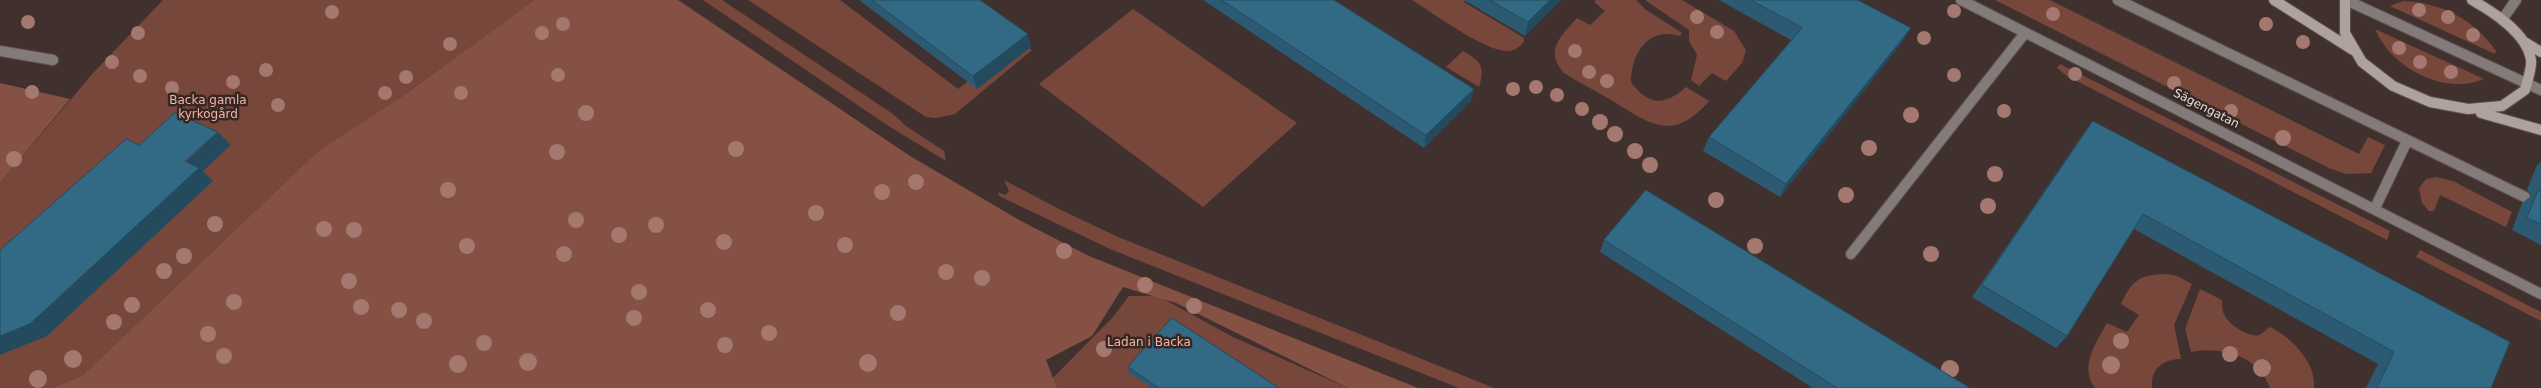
<!DOCTYPE html>
<html>
<head>
<meta charset="utf-8">
<style>
	body { margin:0 }
	canvas { display:block; background:#40312e }
</style>
</head>
<body>
<canvas width="2541" height="388"></canvas>
<script>
const context = document.querySelector('canvas').getContext('2d');
context.lineJoin = 'round';
function paint(path, color) {
  context.fillStyle = color;
  context.fill(path, 'evenodd');
}
function trace(path, color, width, dash) {
  context.strokeStyle = color;
  context.lineWidth = width;
  context.lineCap = dash ? 'butt' : 'round';
  context.setLineDash(dash || []);
  context.stroke(path);
}
function write(font, color, halo, rows, align = 'center') {
  context.font = font + ' "DejaVu Sans",sans-serif';
  context.lineWidth = 5;
  context.setLineDash([]);
  context.textBaseline = 'middle';
  context.strokeStyle = halo;
  context.fillStyle = color;
  for (const [text, x, y, turn = 0] of rows) {
    context.save();
    context.translate(x, y);
    context.rotate((+turn || 0) * Math.PI / 180);
    context.textAlign = isNaN(turn) ? turn : align;
    if (halo) context.strokeText(text, 0, 0);
    context.fillText(text, 0, 0);
    context.restore();
  }
}
const green = new Path2D(`
	M 163,0 L 534,0 L 407,93 L 318,151 L 82,376 L 51,388 L 0,388 L 0,183 L 94,72 Z
	M 703,0 L 722,0 L 893,114 L 906,126 L 944,151 L 946,161 L 887,125 Z
	M 748,0 L 840,0 L 958,89 L 967,82 L 1029,48 L 1032,50 L 955,114 L 936,118 L 926,117 Z
	M 1412,0 L 1465,0 L 1464,2 L 1524,38 L 1524,42 C 1519,47 1515,51 1508,51 C 1486,52 1433,13 1412,0 Z
	M 1596,0 L 1636,0 L 1645,9 L 1682,33 L 1680,36 C 1648,26 1631,54 1631,82 C 1648,106 1665,106 1686,87 L 1709,101 C 1672,143 1651,124 1611,100 C 1595,90 1579,83 1564,73 C 1544,51 1561,36 1577,18 L 1590,25 L 1605,11 L 1594,2 Z
	M 1645,0 L 1682,0 L 1734,31 L 1746,50 L 1742,63 L 1726,81 L 1712,73 L 1699,86 L 1691,80 L 1697,55 L 1689,41 L 1689,30 Z
	M 1995,0 L 2050,0 L 2359,154 L 2368,137 L 2385,145 L 2371,173 L 2346,174 L 2329,168 Z
	M 2403,1 C 2442,3 2474,19 2496,51 L 2495,54 L 2390,6 Z
	M 1133,9 L 1297,123 L 1203,207 L 1039,84 Z
	M 2375,29 L 2484,79 C 2445,96 2391,68 2375,29 Z
	M 1463,51 C 1480,61 1486,66 1479,87 L 1446,67 Z
	M 2060,64 L 2390,231 L 2387,240 L 2067,76 L 2057,68 Z
	M 2436,177 L 2453,181 L 2512,212 L 2506,227 L 2440,195 L 2434,211 L 2429,211 L 2422,203 L 2419,188 L 2426,179 Z
	M 1004,180 L 1059,209 L 1118,237 L 1494,388 L 1459,388 L 1110,249 L 999,196 L 998,192 L 1005,195 L 1009,191 Z
	M 2420,250 L 2541,312 L 2541,321 L 2416,257 Z
	M 2168,274 L 2177,276 L 2192,284 L 2174,325 L 2181,359 C 2163,359 2150,369 2152,388 L 2095,388 C 2079,366 2096,343 2107,323 L 2127,332 L 2139,315 L 2121,304 C 2133,279 2139,275 2168,274 Z
	M 2200,289 L 2222,300 C 2222,307 2222,311 2225,316 C 2229,325 2250,338 2260,335 C 2263,333 2267,329 2270,327 C 2292,338 2316,362 2314,388 L 2270,388 C 2259,356 2221,346 2191,352 L 2185,329 Z
	M 1129,296 L 1158,296 L 1233,337 L 1348,388 L 1043,388 L 1113,317 Z`);
const forest = new Path2D(`
	M 534,0 L 678,0 L 910,156 L 1021,221 L 1089,256 L 1418,388 L 1348,388 L 1176,303 L 1123,287 L 1092,336 L 1046,360 L 1057,388 L 51,388 L 82,376 L 318,151 L 407,93 Z
	M 0,83 L 70,99 L 0,183 Z`);
const lane = new Path2D(`
	M 2118,0 L 2525,197
	M 2346,0 L 2541,90
	M 0,51 L 53,60
	M 2375,208 L 2407,141`);
const street = new Path2D(`
	M 1961,0 L 2541,294
	M 2502,20 L 2516,0
	M 1851,254 L 2025,33`);
const secondary = new Path2D(`
	M 2274,0 L 2353,50
	M 2345,0 L 2345,33 L 2362,62 L 2393,86 L 2430,102 L 2468,109 L 2502,106 L 2525,90 C 2527,81 2532,69 2531,60 C 2527,33 2493,12 2472,0
	M 2523,41 L 2541,52
	M 2481,113 L 2541,130`);
const trees = [
	[2419,10,7],
	[1954,11,7],
	[332,12,7],
	[2053,14,7],
	[1697,17,7],
	[2448,17,7],
	[28,22,7],
	[563,24,7],
	[2266,24,7],
	[1717,32,7],
	[138,33,7],
	[542,33,7],
	[2473,35,7],
	[1924,38,7],
	[2303,42,7],
	[450,44,7],
	[2399,48,7],
	[1575,51,7],
	[112,62,7],
	[2420,62,7],
	[266,70,7],
	[1589,72,7],
	[2451,72,7],
	[2075,74,7],
	[558,75,7],
	[1954,75,7],
	[140,76,7],
	[406,77,7],
	[1607,81,7],
	[233,82,7],
	[2174,83,7],
	[1536,87,7],
	[172,88,7],
	[1513,89,7],
	[32,92,7],
	[385,93,7],
	[461,93,7],
	[1557,95,7],
	[278,105,7],
	[1582,109,7],
	[2004,111,7],
	[2231,111,7],
	[586,113,8],
	[1911,115,8],
	[1600,122,8],
	[1615,134,8],
	[2283,138,8],
	[1869,148,8],
	[736,149,8],
	[1635,151,8],
	[557,152,8],
	[14,159,8],
	[1650,165,8],
	[1995,174,8],
	[916,182,8],
	[448,190,8],
	[882,192,8],
	[1846,195,8],
	[1716,200,8],
	[1988,206,8],
	[816,213,8],
	[576,220,8],
	[215,224,8],
	[656,225,8],
	[324,229,8],
	[354,230,8],
	[619,235,8],
	[724,242,8],
	[845,245,8],
	[467,246,8],
	[1755,246,8],
	[1064,251,8],
	[564,254,8],
	[1931,254,8],
	[184,256,8],
	[164,271,8],
	[946,272,8],
	[982,278,8],
	[349,281,8],
	[1145,285,8],
	[639,292,8],
	[234,302,8],
	[132,305,8],
	[1194,306,8],
	[361,307,8],
	[399,310,8],
	[708,310,8],
	[898,313,8],
	[634,318,8],
	[424,321,8],
	[114,322,8],
	[769,333,8],
	[208,334,8],
	[2121,341,8],
	[484,343,8],
	[725,345,8],
	[1104,349,8],
	[2230,354,8],
	[224,356,8],
	[73,359,9],
	[528,362,9],
	[868,363,9],
	[458,364,9],
	[2111,365,9],
	[2262,368,9],
	[1950,369,9],
	[38,379,9]
];
const wall = new Path2D(`
	M 859,0 L 980,0 L 1031,47 L 977,89 Z
	M 1203,0 L 1334,0 L 1471,101 L 1424,148 Z
	M 1464,0 L 1561,0 L 1525,36 Z
	M 1719,0 L 1858,0 L 1903,41 L 1780,197 L 1703,151 L 1709,137 L 1791,40 Z
	M 2093,121 L 2491,388 L 2366,388 L 2378,364 L 2134,229 L 2067,336 L 2056,348 L 1972,297 L 2083,134 Z
	M 2541,162 L 2541,245 L 2512,230 L 2522,203 L 2531,196 L 2531,194 L 2527,190 L 2537,165 Z
	M 1604,240 L 1970,388 L 1813,388 L 1600,252 Z
	M 1128,367 L 1279,388 L 1152,388 L 1129,373 Z`);
const shadedWall = new Path2D(`
	M 1550,0 L 1561,0 L 1525,36 L 1528,22 Z
	M 1911,28 L 1903,41 L 1780,197 L 1786,184 Z
	M 1028,34 L 1031,47 L 977,89 L 973,76 Z
	M 1474,89 L 1471,101 L 1424,148 L 1426,135 Z
	M 218,132 L 231,145 L 203,171 L 213,181 L 47,336 L 0,355 L 0,336 Z`);
const building = new Path2D(`
	M 872,0 L 980,0 L 1028,34 L 973,76 Z
	M 1222,0 L 1334,0 L 1474,89 L 1426,135 Z
	M 1490,0 L 1550,0 L 1528,22 Z
	M 1751,0 L 1858,0 L 1911,28 L 1786,184 L 1709,137 L 1802,28 Z
	M 175,113 L 218,132 L 185,161 L 199,168 L 30,324 L 0,336 L 0,250 L 126,139 L 139,145 Z
	M 2093,121 L 2510,342 L 2491,388 L 2377,388 L 2394,352 L 2143,214 L 2067,336 L 1982,285 Z
	M 1646,190 L 1970,388 L 1837,388 L 1604,240 Z
	M 2538,191 L 2541,191 L 2541,224 L 2527,218 Z
	M 1172,318 L 1279,388 L 1159,388 L 1128,367 Z`);
const parkNames = [
	["Backa gamla",208,101],
	["kyrkogård",208,115],
	["Ladan i Backa",1149,343]
];
const streetNames = [
	["Sägengatan",2206,109,27]
];
paint(green, '#78473b');
paint(forest, '#855145');
trace(lane, '#5e504d', 12);
trace(street, '#5e504d', 12);
trace(secondary, '#5e504d', 12);
trace(lane, '#837b79', 10);
trace(street, '#837b79', 10);
trace(secondary, '#aea29e', 10);
context.fillStyle = '#a4786e';
for (const [x, y, r] of trees) {
  context.beginPath();
  context.arc(x, y, r, 0, 2 * Math.PI);
  context.fill();
}
paint(wall, '#2b5a72');
paint(shadedWall, '#234a5d');
paint(building, '#326985');
trace(building, '#234a5d', 1);
write('12px', '#f6b2a2', '#362724', parkNames);
write('12px', '#e5dbd8', '#362724', streetNames);
</script>
</body>
</html>
